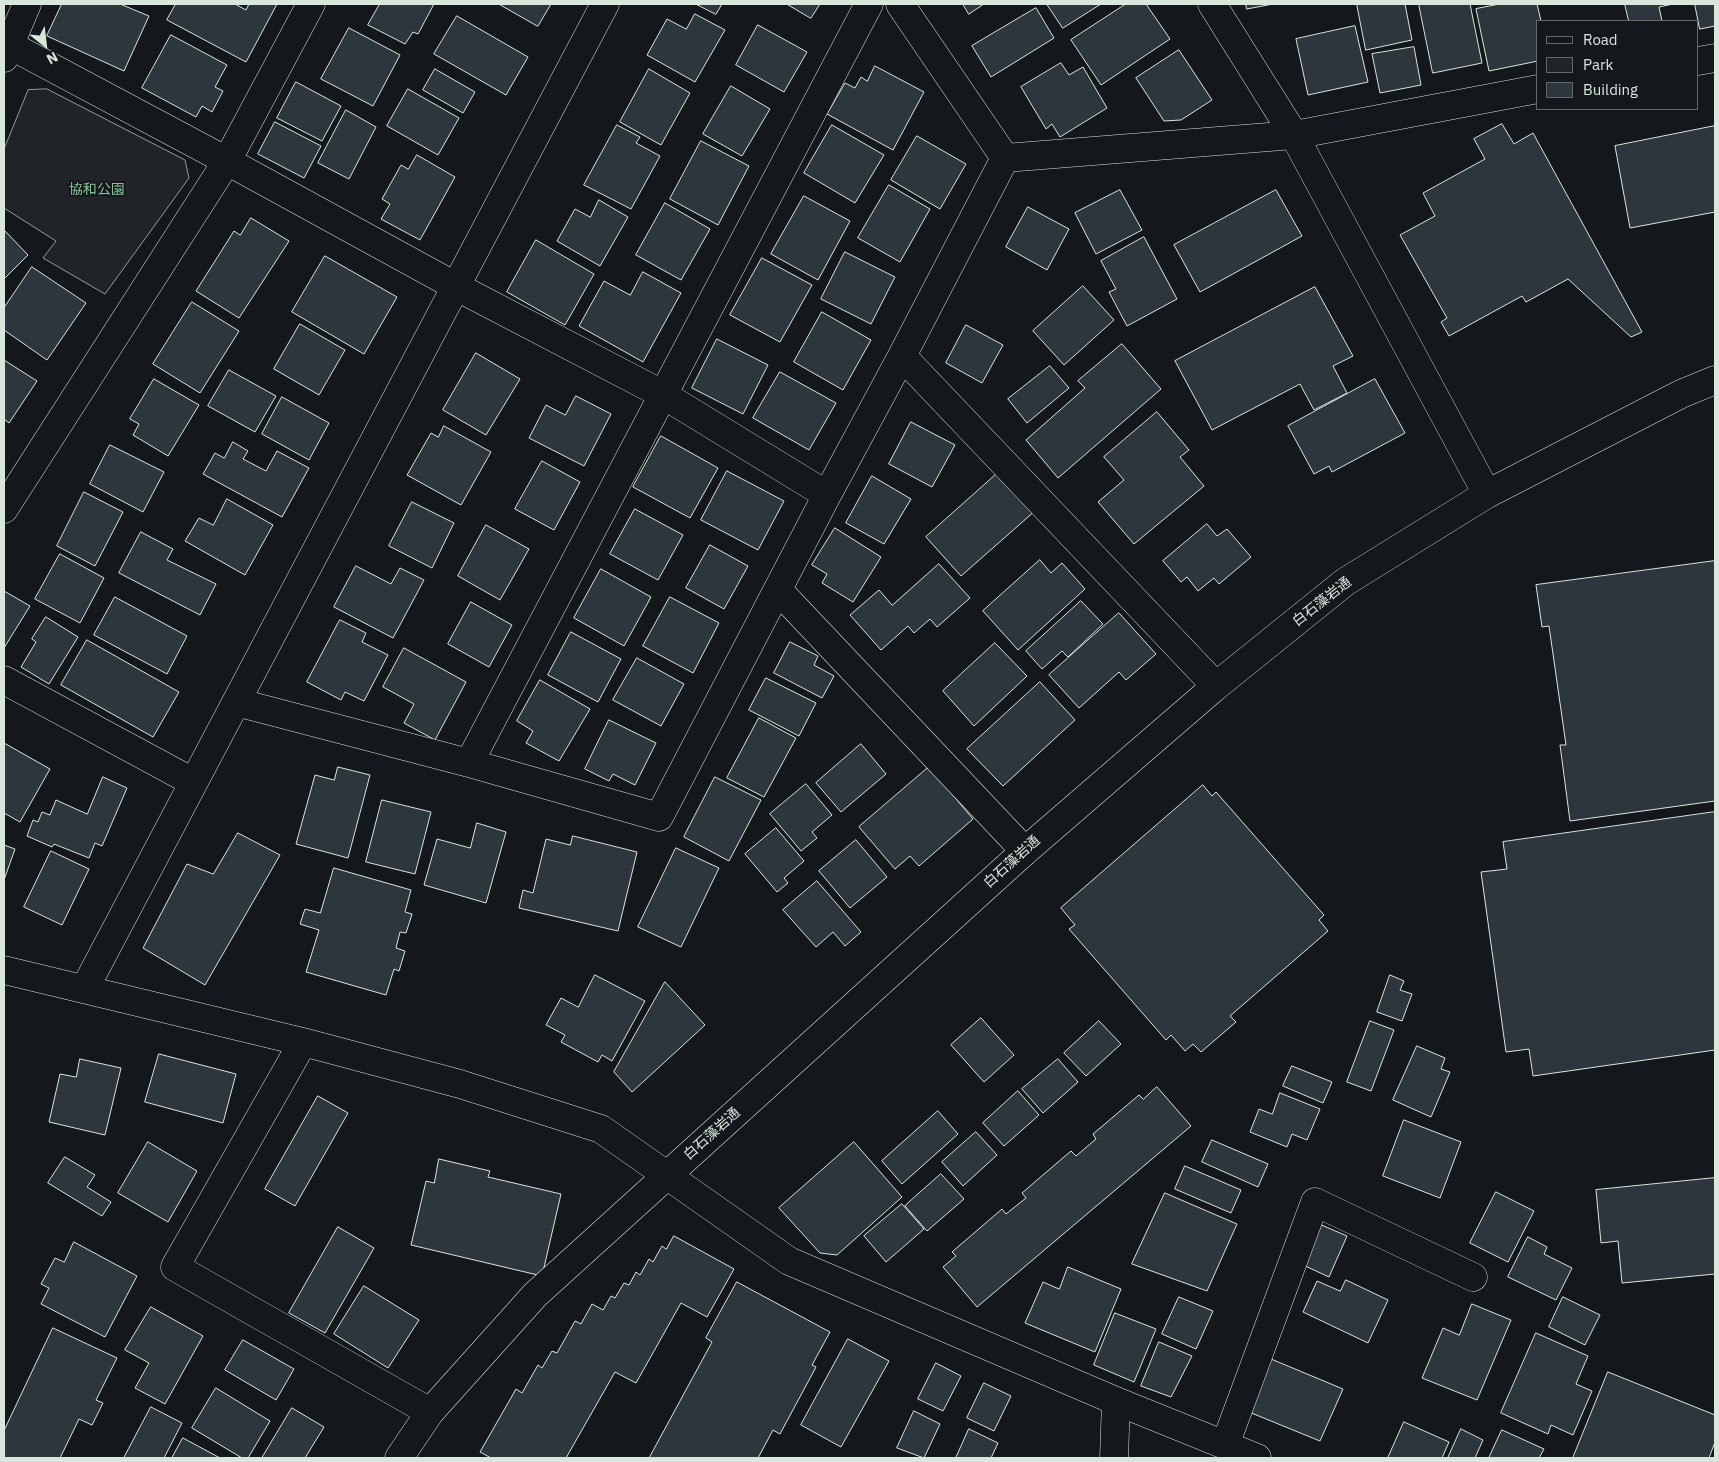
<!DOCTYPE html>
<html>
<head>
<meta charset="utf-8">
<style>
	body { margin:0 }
	#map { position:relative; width:1719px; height:1462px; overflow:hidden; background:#14181c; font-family:"IBM Plex Sans",sans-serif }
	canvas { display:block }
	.frame { position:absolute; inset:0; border:5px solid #d8e6dc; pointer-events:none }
	.legend { position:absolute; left:1536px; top:20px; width:162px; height:90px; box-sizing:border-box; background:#14181c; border:1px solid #626a69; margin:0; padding:6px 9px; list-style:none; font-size:15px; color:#d8e6dc }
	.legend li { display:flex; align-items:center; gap:10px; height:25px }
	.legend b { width:25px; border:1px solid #626a69 }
	.north { position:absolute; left:20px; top:20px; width:50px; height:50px; -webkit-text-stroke:4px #14181c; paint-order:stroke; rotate:151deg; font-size:14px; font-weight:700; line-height:20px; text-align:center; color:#d8e6dc }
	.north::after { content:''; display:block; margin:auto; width:18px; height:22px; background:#d8e6dc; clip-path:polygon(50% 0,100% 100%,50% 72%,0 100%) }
</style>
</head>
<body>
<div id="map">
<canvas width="1719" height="1462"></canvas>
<div class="frame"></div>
<ul class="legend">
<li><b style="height:6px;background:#14181c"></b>Road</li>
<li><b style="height:14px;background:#202428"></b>Park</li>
<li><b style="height:14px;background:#2c363c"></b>Building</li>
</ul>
<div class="north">N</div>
</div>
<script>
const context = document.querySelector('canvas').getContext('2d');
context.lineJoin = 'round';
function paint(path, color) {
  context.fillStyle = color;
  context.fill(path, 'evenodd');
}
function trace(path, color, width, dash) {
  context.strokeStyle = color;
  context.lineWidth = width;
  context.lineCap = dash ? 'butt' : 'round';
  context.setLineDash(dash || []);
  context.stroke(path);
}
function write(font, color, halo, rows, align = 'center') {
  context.font = font + ' "IBM Plex Sans","Noto Sans JP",sans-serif';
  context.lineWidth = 4;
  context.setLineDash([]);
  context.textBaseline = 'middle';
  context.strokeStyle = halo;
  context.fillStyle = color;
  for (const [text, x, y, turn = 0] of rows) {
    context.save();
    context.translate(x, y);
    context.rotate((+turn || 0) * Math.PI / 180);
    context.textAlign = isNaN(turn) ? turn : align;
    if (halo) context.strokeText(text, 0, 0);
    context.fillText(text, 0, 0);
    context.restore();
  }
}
const green = new Path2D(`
	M 47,89 L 185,160 L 189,178 L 105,294 L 43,258 L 56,241 L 4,208 L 4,149 L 28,90 Z`);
const building = new Path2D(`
	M 62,4 L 120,4 L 149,16 L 124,71 L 47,36 Z
	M 176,4 L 235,4 L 246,10 L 249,4 L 277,4 L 246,62 L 167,20 Z
	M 380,4 L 434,4 L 418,34 L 413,32 L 405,44 L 368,25 Z
	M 499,4 L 551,4 L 538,26 Z
	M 696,4 L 722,4 L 716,14 Z
	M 787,4 L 820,4 L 811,18 Z
	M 963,4 L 984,4 L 969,14 Z
	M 1047,4 L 1101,4 L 1063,28 Z
	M 1126,4 L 1146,4 L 1170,39 L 1101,85 L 1071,40 Z
	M 1246,4 L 1273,4 L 1247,9 Z
	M 1357,4 L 1405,4 L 1412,40 L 1366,50 Z
	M 1419,4 L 1470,4 L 1482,63 L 1433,73 Z
	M 1500,4 L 1537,4 L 1541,21 L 1538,21 L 1538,61 L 1489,71 L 1476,9 Z
	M 1625,4 L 1673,4 L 1659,7 L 1662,21 L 1629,21 Z
	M 1695,4 L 1715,4 L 1715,26 L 1700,29 Z
	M 1036,8 L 1054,38 L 991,77 L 972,46 Z
	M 695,14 L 725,30 L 695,82 L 647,55 L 667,19 L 686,29 Z
	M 457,16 L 528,57 L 506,95 L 434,54 Z
	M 758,25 L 807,52 L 784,92 L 736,65 Z
	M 1355,26 L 1368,82 L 1308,95 L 1296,39 Z
	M 349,28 L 400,55 L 373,106 L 321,79 Z
	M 171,35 L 227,65 L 215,87 L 223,91 L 212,112 L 202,106 L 196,117 L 142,88 Z
	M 1414,47 L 1421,85 L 1380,93 L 1372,54 Z
	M 1179,50 L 1212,100 L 1181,120 L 1164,121 L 1136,78 Z
	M 1061,63 L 1069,75 L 1083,67 L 1107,108 L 1060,137 L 1052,124 L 1046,129 L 1021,87 Z
	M 875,66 L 924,92 L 893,150 L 827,114 L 845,83 L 855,88 L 861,77 L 867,81 Z
	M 435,69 L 475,92 L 463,113 L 423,90 Z
	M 649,69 L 690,93 L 661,145 L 620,122 Z
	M 296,82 L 341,106 L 322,141 L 277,118 Z
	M 731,86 L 770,109 L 742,156 L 703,134 Z
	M 408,89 L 459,118 L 438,155 L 387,126 Z
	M 346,110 L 376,127 L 349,179 L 318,163 Z
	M 275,122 L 321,146 L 304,178 L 258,154 Z
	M 1502,124 L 1514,144 L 1533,133 L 1642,332 L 1631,337 L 1568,279 L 1526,302 L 1522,296 L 1449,336 L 1441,322 L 1447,318 L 1400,235 L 1435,216 L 1423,193 L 1485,159 L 1474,139 Z
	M 617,125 L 640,137 L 636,143 L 660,156 L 631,209 L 584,185 Z
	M 832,125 L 884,155 L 855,203 L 804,173 Z
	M 1715,126 L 1715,212 L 1630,228 L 1615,146 Z
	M 917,136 L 966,164 L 940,209 L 891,180 Z
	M 701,141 L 749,166 L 718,225 L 670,199 Z
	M 417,155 L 455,177 L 420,240 L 381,219 L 390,204 L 382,199 L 401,165 L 408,169 Z
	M 889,185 L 930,209 L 900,262 L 858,238 Z
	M 1120,190 L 1142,230 L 1096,254 L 1075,213 Z
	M 1276,190 L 1302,236 L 1200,292 L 1174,245 Z
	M 804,196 L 850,221 L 818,280 L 771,254 Z
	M 599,200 L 628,217 L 600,266 L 557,241 L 575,209 L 590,217 Z
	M 665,203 L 710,229 L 681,280 L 636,255 Z
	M 1028,207 L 1069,229 L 1047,270 L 1006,247 Z
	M 251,218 L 289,241 L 239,318 L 196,291 L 234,231 L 240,235 Z
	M 4,230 L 28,255 L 4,279 Z
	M 1144,237 L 1177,299 L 1127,326 L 1109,292 L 1116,289 L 1101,261 Z
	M 536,240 L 594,274 L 565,325 L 507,292 Z
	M 845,252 L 895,277 L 871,324 L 821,299 Z
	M 325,256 L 397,297 L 364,354 L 292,312 Z
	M 762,258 L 812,285 L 780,342 L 730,315 Z
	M 32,267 L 86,303 L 47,360 L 4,330 L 4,308 Z
	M 643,272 L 681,293 L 643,362 L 579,326 L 604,281 L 630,295 Z
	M 1083,286 L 1114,320 L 1064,365 L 1033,331 Z
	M 1315,287 L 1353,356 L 1333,366 L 1347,393 L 1314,410 L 1300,384 L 1212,430 L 1175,361 Z
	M 192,302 L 239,331 L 200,393 L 153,364 Z
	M 822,312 L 871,340 L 843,390 L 794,362 Z
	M 300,324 L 345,350 L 319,395 L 274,369 Z
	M 966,325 L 1003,345 L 982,383 L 946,363 Z
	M 717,339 L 768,365 L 743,414 L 692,388 Z
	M 1122,344 L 1161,389 L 1058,478 L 1026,440 L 1085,388 L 1078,381 Z
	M 476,353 L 520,379 L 486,435 L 443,410 Z
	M 4,360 L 37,381 L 9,423 L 4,419 Z
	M 1050,366 L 1069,388 L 1027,423 L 1008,399 Z
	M 229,370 L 276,396 L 255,432 L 208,406 Z
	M 780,372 L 836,403 L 809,450 L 753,418 Z
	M 154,379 L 199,405 L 168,456 L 133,435 L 139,424 L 130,419 Z
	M 1375,379 L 1405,433 L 1332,472 L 1329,466 L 1314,474 L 1288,426 Z
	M 576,396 L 611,414 L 584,466 L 529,438 L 546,405 L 565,415 Z
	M 282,397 L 329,423 L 309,460 L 262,434 Z
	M 1157,412 L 1189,450 L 1180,457 L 1204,486 L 1134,544 L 1098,502 L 1124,480 L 1104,457 Z
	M 911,422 L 955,445 L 932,487 L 889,464 Z
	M 444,426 L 491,452 L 461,505 L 407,475 L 431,433 L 438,437 Z
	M 661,436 L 718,468 L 690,518 L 633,487 Z
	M 233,442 L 248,451 L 243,459 L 266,471 L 277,451 L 309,468 L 282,517 L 203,474 L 215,453 L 224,458 Z
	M 110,445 L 164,472 L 143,512 L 90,484 Z
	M 542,461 L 580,482 L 554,530 L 515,509 Z
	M 727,471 L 784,501 L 758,550 L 701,520 Z
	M 1000,471 L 1036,510 L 961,576 L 926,537 Z
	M 872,476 L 911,499 L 884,544 L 846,523 Z
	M 84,492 L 123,512 L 95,566 L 57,546 Z
	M 227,499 L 273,525 L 245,575 L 185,541 L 199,518 L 213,525 Z
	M 412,502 L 454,523 L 432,568 L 389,546 Z
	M 635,509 L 683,535 L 658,580 L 610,554 Z
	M 1207,524 L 1217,536 L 1227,529 L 1251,557 L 1219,584 L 1214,578 L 1198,591 L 1187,577 L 1181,582 L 1163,561 Z
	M 486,525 L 529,549 L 500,600 L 458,576 Z
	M 835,528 L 881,557 L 853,602 L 822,583 L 827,574 L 812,565 Z
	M 141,532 L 173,549 L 167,560 L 216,584 L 200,615 L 119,573 Z
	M 710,545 L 748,566 L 724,609 L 686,588 Z
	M 60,554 L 104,578 L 80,623 L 35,599 Z
	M 1040,560 L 1051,573 L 1062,563 L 1085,589 L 1018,650 L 983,611 Z
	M 1715,561 L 1715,801 L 1570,821 L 1560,745 L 1566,745 L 1549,626 L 1542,627 L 1536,585 Z
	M 939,564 L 970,598 L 937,627 L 930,619 L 914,633 L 908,626 L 881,650 L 850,615 L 879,590 L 892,605 Z
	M 356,566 L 391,584 L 400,568 L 424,580 L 393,638 L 334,607 Z
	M 601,569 L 651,597 L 624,646 L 574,618 Z
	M 4,591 L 30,606 L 4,648 Z
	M 115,597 L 187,636 L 167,674 L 94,635 Z
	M 670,597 L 719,623 L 693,673 L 643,646 Z
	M 1081,601 L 1103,624 L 1068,657 L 1062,651 L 1042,669 L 1026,651 Z
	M 471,602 L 512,625 L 489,667 L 448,644 Z
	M 1119,613 L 1156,654 L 1126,680 L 1119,672 L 1079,708 L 1049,675 Z
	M 46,617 L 78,637 L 49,684 L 21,667 L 36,642 L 32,639 Z
	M 340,620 L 366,633 L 362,642 L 388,655 L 364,701 L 345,692 L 341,700 L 307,682 Z
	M 571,632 L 621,659 L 598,702 L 548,675 Z
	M 87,640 L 179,692 L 153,737 L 61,685 Z
	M 790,642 L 818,656 L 814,665 L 834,676 L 822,698 L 774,673 Z
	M 995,643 L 1027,676 L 974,726 L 943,691 Z
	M 404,648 L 466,682 L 435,740 L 404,723 L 414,704 L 383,687 Z
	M 637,658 L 684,684 L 661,726 L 613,700 Z
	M 766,678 L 816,703 L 799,736 L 749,710 Z
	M 540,680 L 590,709 L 559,761 L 526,743 L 533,731 L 517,721 Z
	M 1040,682 L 1075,720 L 1003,786 L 967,749 Z
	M 759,718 L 796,738 L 764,797 L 727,778 Z
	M 609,720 L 656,743 L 635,785 L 613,774 L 609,781 L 585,769 Z
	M 4,743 L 50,769 L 20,822 L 4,813 Z
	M 861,744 L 886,774 L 841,812 L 816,783 Z
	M 338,767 L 370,775 L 348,858 L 296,844 L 315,775 L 334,780 Z
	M 929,767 L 973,819 L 919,866 L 910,856 L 895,869 L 859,827 Z
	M 103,777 L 127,788 L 102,846 L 95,843 L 89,858 L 54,844 L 52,847 L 27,836 L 33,820 L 38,822 L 42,812 L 50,815 L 56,800 L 87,814 Z
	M 715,777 L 761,800 L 729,861 L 684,837 Z
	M 806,784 L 832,815 L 812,832 L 817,838 L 801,851 L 770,814 Z
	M 1203,785 L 1212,796 L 1216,792 L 1324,915 L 1319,920 L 1328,931 L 1230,1016 L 1236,1022 L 1201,1052 L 1193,1044 L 1185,1051 L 1171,1035 L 1166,1040 L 1069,929 L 1075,925 L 1061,908 Z
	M 382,800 L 431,812 L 415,874 L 366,862 Z
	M 1715,812 L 1715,1050 L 1533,1076 L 1529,1049 L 1506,1052 L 1481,872 L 1507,869 L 1503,842 Z
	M 477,823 L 506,832 L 486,903 L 424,885 L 437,839 L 470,848 Z
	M 776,828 L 804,861 L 784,878 L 788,883 L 777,892 L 745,854 Z
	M 238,833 L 280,855 L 205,985 L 143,948 L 187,864 L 213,874 Z
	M 573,836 L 637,852 L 618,931 L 519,908 L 523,890 L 533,893 L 546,839 L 570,845 Z
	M 856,840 L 887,877 L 850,908 L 819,871 Z
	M 4,845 L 15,849 L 4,880 Z
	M 676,848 L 719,868 L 681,947 L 638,927 Z
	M 51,851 L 89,869 L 62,925 L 24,907 Z
	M 334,868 L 411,890 L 405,912 L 412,914 L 406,933 L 400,932 L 396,948 L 405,951 L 399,971 L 394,969 L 386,995 L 306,972 L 319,930 L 300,924 L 305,909 L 320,913 Z
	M 817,881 L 861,932 L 845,946 L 833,932 L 816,947 L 783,910 Z
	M 595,975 L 645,1001 L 612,1061 L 602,1055 L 598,1062 L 561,1042 L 565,1035 L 546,1025 L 561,998 L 578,1007 Z
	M 1390,975 L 1404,981 L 1400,990 L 1412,994 L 1402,1021 L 1377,1012 Z
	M 665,982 L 705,1025 L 632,1092 L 614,1072 Z
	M 981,1018 L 1014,1055 L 984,1082 L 951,1045 Z
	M 1099,1021 L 1121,1044 L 1086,1076 L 1064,1053 Z
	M 1370,1021 L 1394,1030 L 1371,1091 L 1347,1082 Z
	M 1417,1046 L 1445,1058 L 1441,1069 L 1450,1072 L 1431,1117 L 1393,1100 Z
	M 159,1054 L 236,1074 L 223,1123 L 145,1102 Z
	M 80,1059 L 121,1068 L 105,1135 L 49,1122 L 60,1074 L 76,1077 Z
	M 1058,1059 L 1078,1082 L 1043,1113 L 1022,1089 Z
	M 1292,1066 L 1332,1082 L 1323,1103 L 1283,1086 Z
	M 1157,1087 L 1191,1126 L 977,1307 L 943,1267 L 956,1256 L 952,1252 L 1002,1209 L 1006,1214 L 1026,1198 L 1022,1193 L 1071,1151 L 1076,1156 L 1096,1139 L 1093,1134 L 1139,1095 L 1143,1099 Z
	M 1018,1091 L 1039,1115 L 1004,1146 L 983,1123 Z
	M 1280,1093 L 1320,1109 L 1307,1140 L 1292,1134 L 1287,1147 L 1250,1132 L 1259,1109 L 1272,1114 Z
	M 318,1096 L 348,1113 L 295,1206 L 265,1189 Z
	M 938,1111 L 958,1134 L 902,1184 L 882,1161 Z
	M 1404,1120 L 1461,1142 L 1440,1198 L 1383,1176 Z
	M 976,1132 L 997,1155 L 963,1186 L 942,1162 Z
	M 1212,1140 L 1268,1164 L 1258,1187 L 1202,1162 Z
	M 148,1142 L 197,1171 L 168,1222 L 118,1193 Z
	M 854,1142 L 902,1197 L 837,1255 L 820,1253 L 779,1208 Z
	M 65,1157 L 95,1175 L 87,1187 L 111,1202 L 102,1216 L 48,1183 Z
	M 439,1159 L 490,1171 L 488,1177 L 561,1194 L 542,1276 L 411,1245 L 426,1181 L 434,1183 Z
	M 1185,1166 L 1241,1190 L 1231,1213 L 1175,1189 Z
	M 941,1174 L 964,1199 L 927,1231 L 905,1206 Z
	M 1715,1178 L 1715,1274 L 1622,1283 L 1618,1241 L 1601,1243 L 1596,1190 Z
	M 1496,1192 L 1534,1211 L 1508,1262 L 1470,1243 Z
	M 1165,1193 L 1237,1224 L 1207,1291 L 1132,1264 Z
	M 902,1204 L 924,1229 L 886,1262 L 864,1236 Z
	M 1319,1224 L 1347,1236 L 1329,1277 L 1301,1264 Z
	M 338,1227 L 374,1248 L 325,1333 L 289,1313 Z
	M 674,1236 L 734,1269 L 707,1317 L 681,1303 L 636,1383 L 615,1372 L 566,1458 L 491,1458 L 480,1452 L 516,1389 L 522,1393 L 538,1365 L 542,1368 L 552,1351 L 557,1353 L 575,1321 L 581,1324 L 592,1304 L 603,1310 L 611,1296 L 615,1298 L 624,1283 L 629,1285 L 636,1272 L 640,1275 L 649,1259 L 653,1262 L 662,1246 L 666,1249 Z
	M 1528,1237 L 1547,1247 L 1544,1254 L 1572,1268 L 1556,1300 L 1508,1277 Z
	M 74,1242 L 137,1276 L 105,1337 L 41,1304 L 49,1288 L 41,1284 L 55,1258 L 64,1262 Z
	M 1068,1267 L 1121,1289 L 1095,1352 L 1025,1323 L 1043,1282 L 1059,1289 Z
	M 1346,1280 L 1388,1300 L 1368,1343 L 1303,1312 L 1317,1281 L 1340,1291 Z
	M 737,1282 L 830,1332 L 812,1365 L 816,1367 L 780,1434 L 773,1430 L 758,1458 L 649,1458 L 712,1342 L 706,1338 Z
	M 364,1286 L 419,1320 L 388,1368 L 334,1334 Z
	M 1179,1297 L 1213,1311 L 1196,1349 L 1162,1334 Z
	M 1563,1297 L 1600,1315 L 1585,1345 L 1549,1327 Z
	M 1472,1304 L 1511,1320 L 1477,1400 L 1422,1378 L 1443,1328 L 1459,1335 Z
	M 151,1307 L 203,1336 L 165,1404 L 135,1388 L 149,1363 L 125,1350 Z
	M 1115,1313 L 1156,1329 L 1134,1382 L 1094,1365 Z
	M 53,1328 L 117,1358 L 96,1400 L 103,1403 L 92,1425 L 79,1419 L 60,1458 L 4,1458 L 4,1431 Z
	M 1536,1333 L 1588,1356 L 1576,1384 L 1592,1391 L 1573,1435 L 1551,1425 L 1548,1434 L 1501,1413 Z
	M 848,1339 L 889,1361 L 841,1447 L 801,1425 Z
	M 243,1340 L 294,1369 L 276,1400 L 225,1370 Z
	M 1159,1342 L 1192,1356 L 1171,1397 L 1141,1386 Z
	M 1271,1359 L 1343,1389 L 1320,1441 L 1249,1412 Z
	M 936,1363 L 961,1376 L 943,1411 L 918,1399 Z
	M 1608,1372 L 1715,1415 L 1715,1442 L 1709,1458 L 1573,1458 Z
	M 984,1383 L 1011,1396 L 994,1431 L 967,1418 Z
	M 216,1388 L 270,1421 L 248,1458 L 242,1458 L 192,1428 Z
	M 151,1407 L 182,1423 L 164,1458 L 124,1458 Z
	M 292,1408 L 324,1427 L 305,1458 L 262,1458 Z
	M 914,1411 L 940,1424 L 924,1458 L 897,1448 Z
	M 1404,1422 L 1449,1442 L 1442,1458 L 1388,1458 Z
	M 969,1429 L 998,1443 L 991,1458 L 956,1458 Z
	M 1461,1429 L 1483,1440 L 1475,1458 L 1448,1458 Z
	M 1502,1430 L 1544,1449 L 1539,1458 L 1489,1458 Z
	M 183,1438 L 220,1458 L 172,1458 Z`);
const street = new Path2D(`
	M 900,4 L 1005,158
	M 1212,4 L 1294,135 L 1487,494
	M 4,42 L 227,161 L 457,287 L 662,394 L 827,495
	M 4,58 L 27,4
	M 1698,61 L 1715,58
	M 902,356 L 1216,686
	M 4,509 L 227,161 L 311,4
	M 779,591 L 1025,851
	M 4,680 L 193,782
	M 236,702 L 469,763 L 659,817 L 827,495 L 902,356 L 1005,158 L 1294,135 L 1538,89
	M 469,763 L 869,4
	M 4,970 L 303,1042 L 460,1084 L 601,1129 L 789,1261 L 1116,1401 L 1257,1458
	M 85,988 L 605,4
	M 303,1042 L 175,1267 L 430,1412
	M 1225,1445 L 1315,1202 L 1473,1277
	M 1114,1458 L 1116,1401`);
const secondary = new Path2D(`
	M 399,1458 L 430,1412 L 535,1295 L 1025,851 L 1216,686 L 1345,582 L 1487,494 L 1681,394 L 1715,380`);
const parkNames = [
	["協和公園",97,190]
];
const streetNames = [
	["白石藻岩通",1322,602,-38],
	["白石藻岩通",1012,862,-42],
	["白石藻岩通",712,1134,-42]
];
paint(green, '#202428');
trace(green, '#939e99', 1);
paint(building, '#2c363c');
trace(building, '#d8e6dc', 1);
trace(street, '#d8e6dc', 29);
trace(secondary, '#d8e6dc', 29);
trace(street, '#14181c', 28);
trace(secondary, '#14181c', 28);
write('14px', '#8ac095', '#14181c', parkNames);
write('14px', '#d8e6dc', '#14181c', streetNames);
</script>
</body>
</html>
